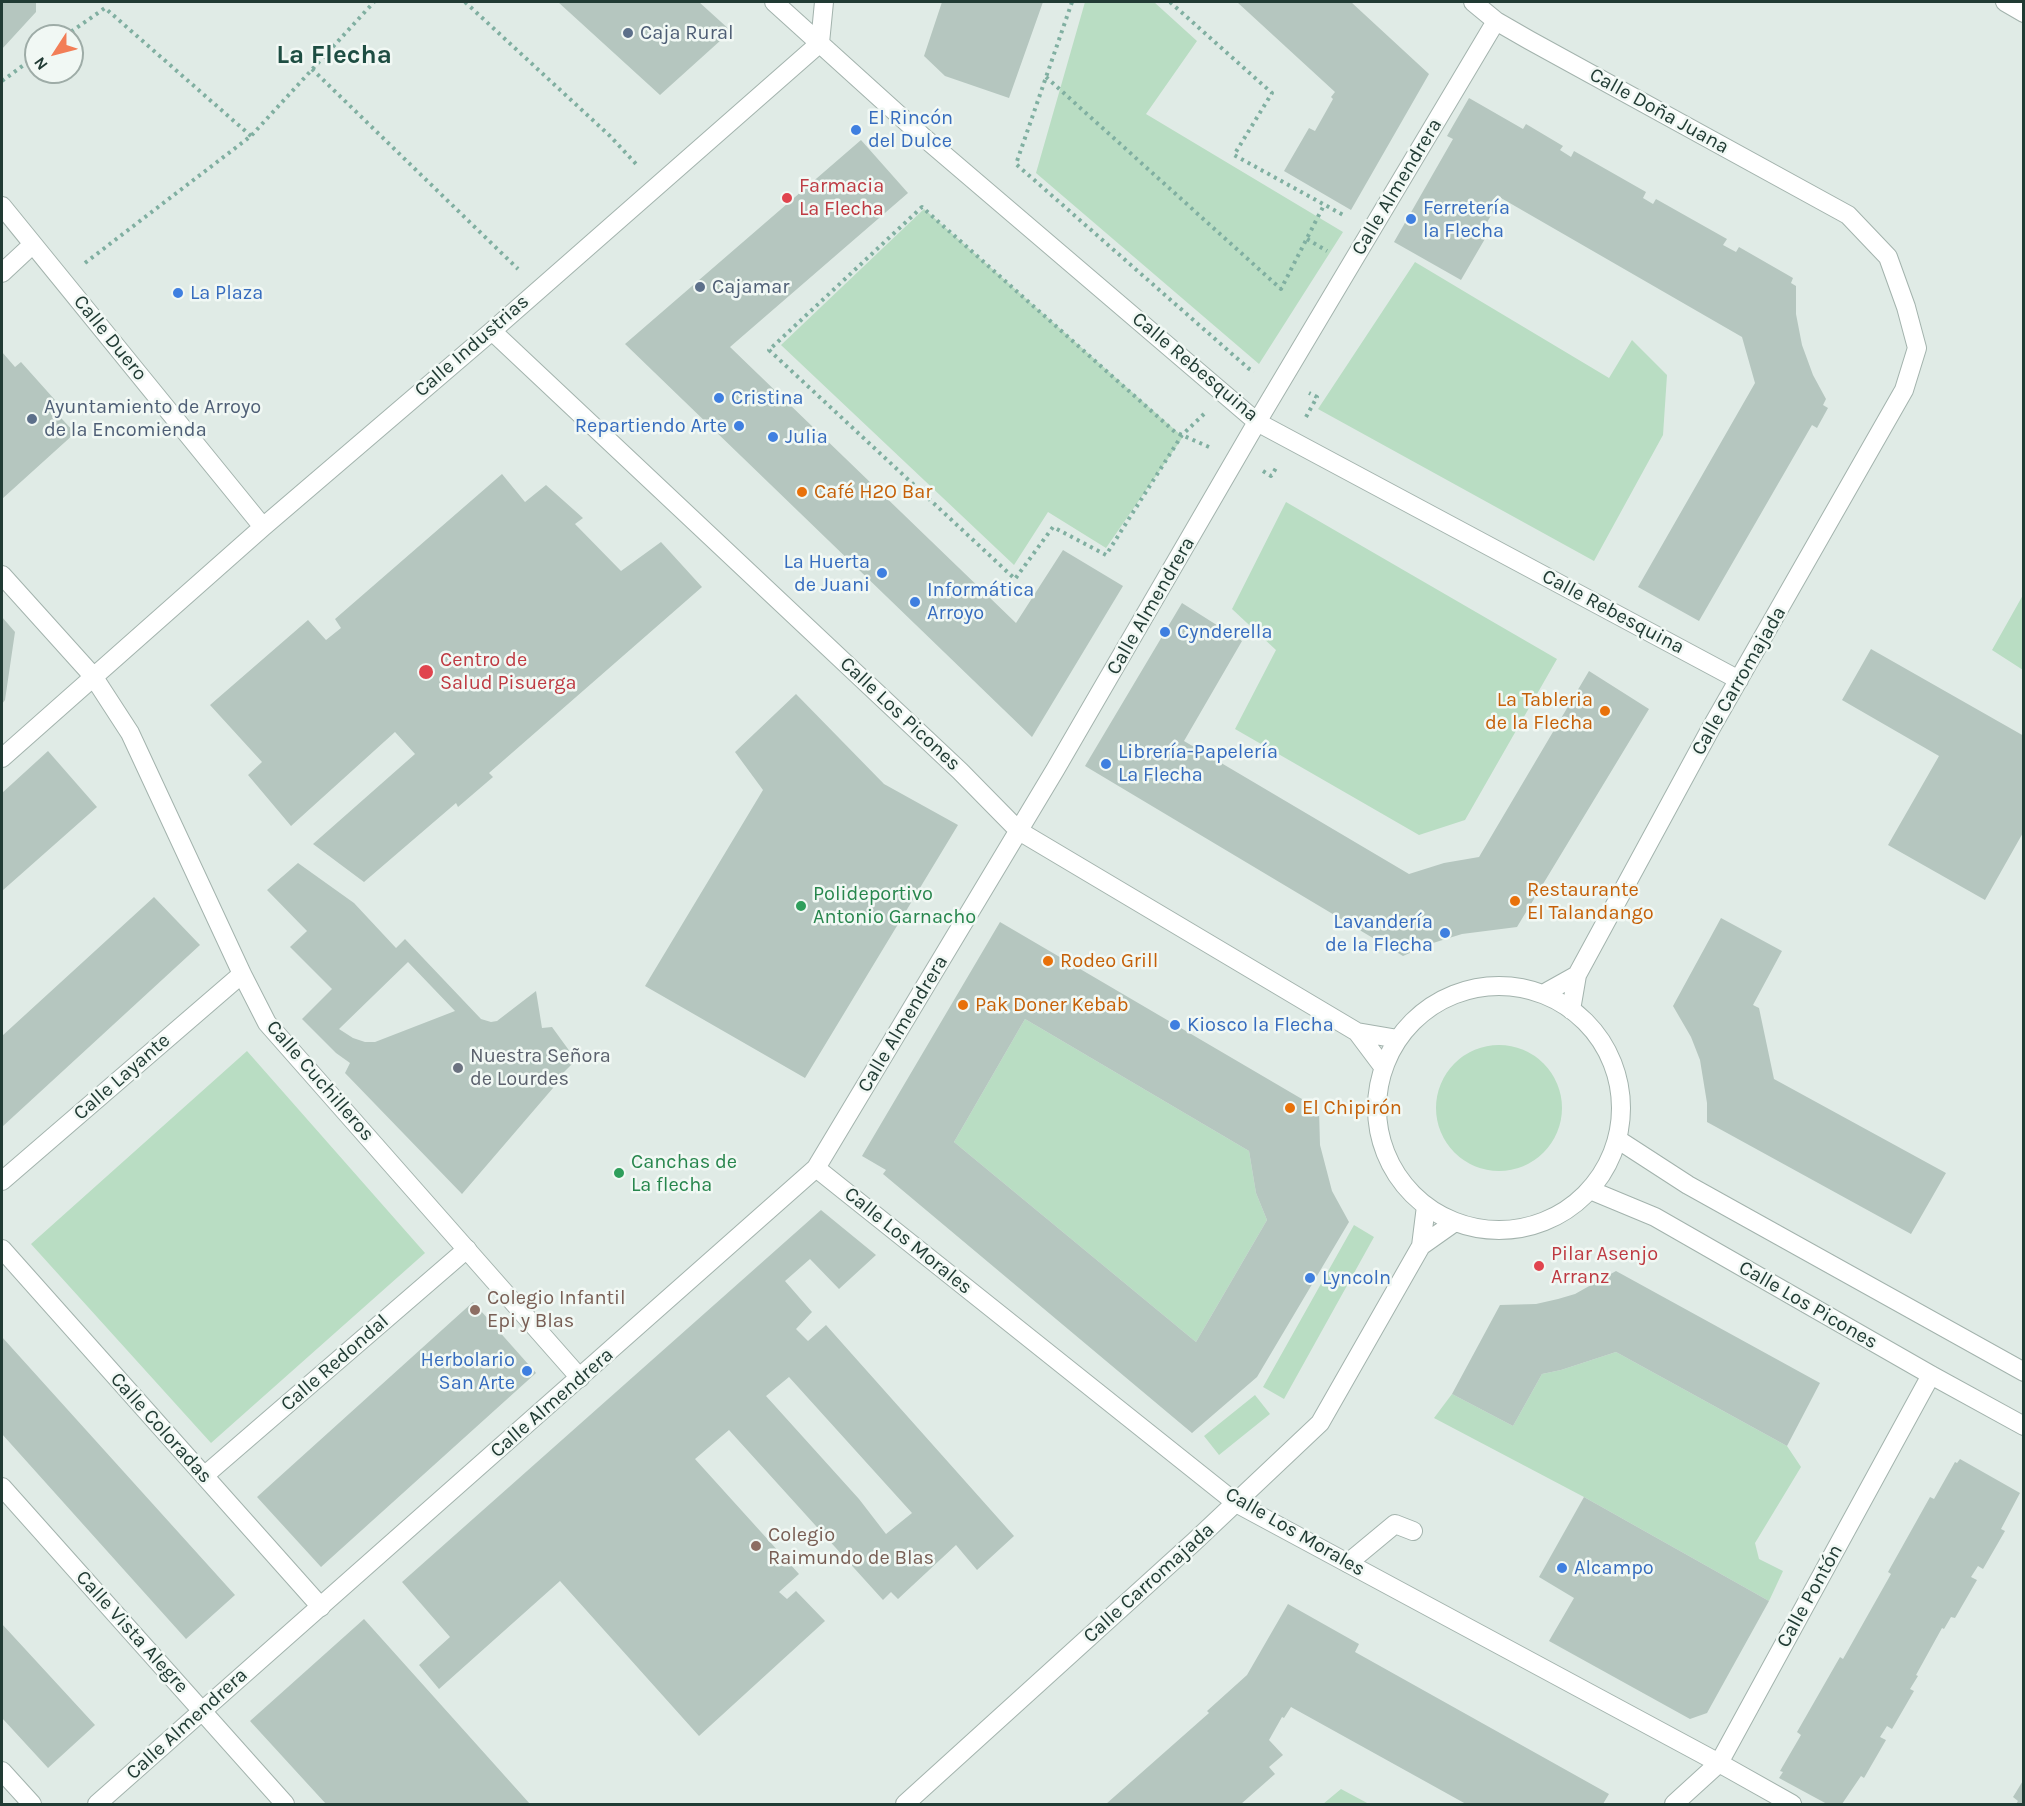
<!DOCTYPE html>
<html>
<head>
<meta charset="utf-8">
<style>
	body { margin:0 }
	#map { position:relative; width:2025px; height:1806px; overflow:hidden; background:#e0ebe6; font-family:Karla,sans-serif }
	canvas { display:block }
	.frame { position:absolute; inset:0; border:3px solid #213b34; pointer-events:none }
	.north { position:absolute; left:24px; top:24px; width:60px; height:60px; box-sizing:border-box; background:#f1f8f4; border:2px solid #9eaca7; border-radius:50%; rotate:234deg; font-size:16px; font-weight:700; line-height:24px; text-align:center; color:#213b34 }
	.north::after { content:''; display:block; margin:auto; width:21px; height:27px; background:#f27e57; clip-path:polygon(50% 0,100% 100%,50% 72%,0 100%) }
</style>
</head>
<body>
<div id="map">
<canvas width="2025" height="1806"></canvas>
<div class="frame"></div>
<div class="north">N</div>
</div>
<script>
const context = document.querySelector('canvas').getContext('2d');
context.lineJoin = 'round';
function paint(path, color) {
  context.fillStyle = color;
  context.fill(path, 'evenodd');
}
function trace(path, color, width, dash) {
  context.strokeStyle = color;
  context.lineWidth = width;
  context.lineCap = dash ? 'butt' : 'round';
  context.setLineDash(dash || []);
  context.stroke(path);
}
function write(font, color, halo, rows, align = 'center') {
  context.font = font + ' Karla,sans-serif';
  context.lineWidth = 5;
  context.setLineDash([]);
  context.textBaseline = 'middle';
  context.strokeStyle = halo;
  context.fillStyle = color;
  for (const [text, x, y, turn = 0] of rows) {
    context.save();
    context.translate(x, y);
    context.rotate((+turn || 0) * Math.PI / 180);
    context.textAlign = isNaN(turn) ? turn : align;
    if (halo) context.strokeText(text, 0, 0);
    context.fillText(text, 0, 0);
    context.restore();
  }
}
const green = new Path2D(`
	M 1085,2 L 1154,2 L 1197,41 L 1146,114 L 1343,232 L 1259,364 L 1036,173 Z
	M 924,209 L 1183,437 L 1106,548 L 1048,512 L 1014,565 L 781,345 Z
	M 1415,262 L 1609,378 L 1632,340 L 1667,375 L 1663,435 L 1594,561 L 1318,409 Z
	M 1286,502 L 1557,659 L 1465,820 L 1419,835 L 1235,729 L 1276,650 L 1232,609 Z
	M 2023,595 L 2023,670 L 1992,650 Z
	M 1025,1019 L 1249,1151 L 1256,1193 L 1267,1220 L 1196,1342 L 954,1142 Z
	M1436 1108a63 63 0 1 1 126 0a63 63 0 1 1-126 0Z
	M 247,1051 L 425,1253 L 211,1443 L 31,1244 Z
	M 1354,1225 L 1374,1237 L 1284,1399 L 1263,1387 Z
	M 1616,1352 L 1787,1446 L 1801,1467 L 1755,1543 L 1759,1559 L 1783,1571 L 1769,1601 L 1584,1497 L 1434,1418 L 1452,1394 L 1513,1426 L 1542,1374 L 1561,1370 Z
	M 1255,1395 L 1270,1414 L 1219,1455 L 1204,1436 Z
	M 1341,1789 L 1369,1804 L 1323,1804 Z`);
const building = new Path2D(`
	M 2,2 L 36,2 L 36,12 L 2,49 Z
	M 558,2 L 699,2 L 731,31 L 660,95 Z
	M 942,2 L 1043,2 L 1009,98 L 945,76 L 924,56 Z
	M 1237,2 L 1351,2 L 1429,74 L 1351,210 L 1284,171 L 1309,128 L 1315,131 L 1333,99 L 1331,97 L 1335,92 Z
	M 1469,98 L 1523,129 L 1526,124 L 1563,146 L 1560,150 L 1571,157 L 1574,151 L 1646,192 L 1643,198 L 1653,204 L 1656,199 L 1727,239 L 1723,245 L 1736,252 L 1739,247 L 1793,278 L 1791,283 L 1796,286 L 1796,314 L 1802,345 L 1813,375 L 1826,399 L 1823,405 L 1828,408 L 1817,428 L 1812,425 L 1699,621 L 1638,587 L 1755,383 L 1742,337 L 1501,198 L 1481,233 L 1486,237 L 1461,280 L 1394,242 L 1453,139 L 1447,136 Z
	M 861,140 L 908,193 L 730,347 L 1016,623 L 1063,550 L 1123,586 L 1032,737 L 625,344 Z
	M 2,352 L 15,367 L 21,362 L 55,400 L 49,405 L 75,433 L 2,499 Z
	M 502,474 L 525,502 L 546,485 L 583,518 L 575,524 L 621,571 L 661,542 L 702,587 L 489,773 L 493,777 L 458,807 L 456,803 L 364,882 L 313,844 L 415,754 L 395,732 L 291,826 L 248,775 L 262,762 L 210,705 L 308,620 L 326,640 L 341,628 L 335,619 Z
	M 1182,603 L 1242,641 L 1184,741 L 1409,874 L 1444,863 L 1479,857 L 1589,671 L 1649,709 L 1517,927 L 1462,934 L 1433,943 L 1403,956 L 1085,766 Z
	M 2,617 L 15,632 L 5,700 L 2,704 Z
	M 1871,649 L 2024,736 L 2024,831 L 1985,900 L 1888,845 L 1939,756 L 1842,700 Z
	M 796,694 L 884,784 L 958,825 L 805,1078 L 645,986 L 763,790 L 735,752 Z
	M 48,751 L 97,807 L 2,891 L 2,793 Z
	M 298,863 L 354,903 L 396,948 L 405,939 L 481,1019 L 491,1022 L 497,1021 L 536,991 L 542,1028 L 552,1027 L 576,1060 L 562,1074 L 553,1088 L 462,1194 L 345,1073 L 350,1063 L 336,1053 L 302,1019 L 332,989 L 290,947 L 307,931 L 267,890 ZM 408,962 L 455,1011 L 375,1042 L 365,1042 L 353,1038 L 339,1029 Z
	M 154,897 L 200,945 L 2,1127 L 2,1036 Z
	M 1721,918 L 1782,951 L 1753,1005 L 1759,1008 L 1774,1079 L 1946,1173 L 1911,1234 L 1707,1122 L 1707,1103 L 1700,1060 L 1691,1037 L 1673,1006 Z
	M 1000,922 L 1319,1109 L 1320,1145 L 1332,1191 L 1349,1222 L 1257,1377 L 1192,1433 L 883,1174 L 886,1170 L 862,1156 ZM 1025,1019 L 1249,1151 L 1256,1193 L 1267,1220 L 1196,1342 L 954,1142 Z
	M 821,1210 L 876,1255 L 839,1289 L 810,1259 L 785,1281 L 812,1312 L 796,1329 L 808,1341 L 826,1325 L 1014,1536 L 977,1570 L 956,1545 L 898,1599 L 891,1592 L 883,1600 L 729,1430 L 695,1459 L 799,1574 L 779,1592 L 787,1599 L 796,1591 L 825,1621 L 699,1736 L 560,1581 L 439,1689 L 419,1665 L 450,1637 L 402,1582 ZM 789,1377 L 912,1513 L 886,1534 L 859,1499 L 766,1396 Z
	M 1616,1271 L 1820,1383 L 1787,1446 L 1616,1352 L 1561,1370 L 1542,1374 L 1513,1426 L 1452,1394 L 1500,1305 L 1536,1304 L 1558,1299 L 1575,1294 Z
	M 473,1302 L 536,1373 L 321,1567 L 257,1497 Z
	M 2,1337 L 235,1595 L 186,1639 L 2,1434 Z
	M 1960,1459 L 2020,1493 L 2001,1529 L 2005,1531 L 1983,1569 L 1978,1566 L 1971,1577 L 1977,1580 L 1955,1618 L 1951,1617 L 1944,1629 L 1942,1628 L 1916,1675 L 1918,1676 L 1910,1689 L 1914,1691 L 1892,1729 L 1887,1726 L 1880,1737 L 1886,1740 L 1864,1778 L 1861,1776 L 1842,1804 L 1827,1804 L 1779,1778 L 1783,1772 L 1780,1771 L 1801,1735 L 1797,1732 L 1840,1657 L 1843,1659 L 1891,1574 L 1888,1572 L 1930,1497 L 1934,1499 L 1955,1462 L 1957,1463 Z
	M 1584,1497 L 1769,1601 L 1707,1713 L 1690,1719 L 1549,1641 L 1574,1598 L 1539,1577 Z
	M 1288,1604 L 1359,1644 L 1355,1652 L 1609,1794 L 1603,1804 L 1466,1804 L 1291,1707 L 1284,1718 L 1282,1717 L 1269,1740 L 1283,1755 L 1269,1767 L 1275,1774 L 1241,1804 L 1106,1804 L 1209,1713 L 1207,1711 L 1247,1675 Z
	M 364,1619 L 530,1804 L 326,1804 L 250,1721 Z
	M 2,1624 L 95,1725 L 48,1768 L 2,1718 Z
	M 2024,1779 L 2024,1804 L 2016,1804 L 2018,1801 L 2013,1797 Z`);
const path = new Path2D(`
	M 465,2 L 610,136 L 636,164
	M 1072,2 L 1016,164 L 1248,368 L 1254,372
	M 1170,2 L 1272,93 L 1234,155 L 1345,216
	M 65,36 L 105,8 L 251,136
	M 312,69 L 518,269
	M 1046,77 L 1281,289 L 1324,205
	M 2,81 L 36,56
	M 1307,239 L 1327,251
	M 85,263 L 251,136 L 374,2
	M 1204,414 L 1182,435 L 1106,555 L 1053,527 L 1015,579 L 769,350 L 922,207 L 1175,432 L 1209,447
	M 1306,417 L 1317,397 L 1309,393
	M 1263,471 L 1271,476 L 1278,465`);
const service = new Path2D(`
	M 2005,2 L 2024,13
	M 1348,1563 L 1395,1524 L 1413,1531`);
const pedestrian = new Path2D(`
	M 2,1249 L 321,1607
	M 204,1476 L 467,1249
	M 2,1771 L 32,1804`);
const minor = new Path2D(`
	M 774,2 L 921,135 L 1257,422 L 1739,680
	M 1473,2 L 1496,21 L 1529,40 L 1848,215 L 1888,257 L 1906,307 L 1917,348 L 1904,390 L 1711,728 L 1577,975 L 1571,1010
	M 2,206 L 263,527
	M 2,273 L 32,245
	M 492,331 L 960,771 L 1019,831 L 1357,1032 L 1398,1039
	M 2,575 L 93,676 L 130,733 L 242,974 L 267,1023 L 580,1378
	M 2,758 L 263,527 L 492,331 L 820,43 L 824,2
	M1377 1108a122 122 0 1 1 244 0a122 122 0 1 1-244 0Z
	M 1543,994 L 1577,975
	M 1357,1032 L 1384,1068
	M 1617,1139 L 1688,1185 L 2024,1372
	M 816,1168 L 1236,1503 L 1719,1763 L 1792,1804
	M 2,1181 L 242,974
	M 1590,1190 L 1655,1217 L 1931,1375 L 2024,1426
	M 1421,1246 L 1455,1222
	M 2,1487 L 285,1804
	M 97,1804 L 816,1168 L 1055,770 L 1257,422 L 1496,21
	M 905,1804 L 1195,1541 L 1320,1423 L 1421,1246 L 1426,1206
	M 1674,1804 L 1719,1763 L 1931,1375`);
const markers = [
	[628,33,6,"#5c6f8a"],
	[856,130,6,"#3f7fe0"],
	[787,198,6,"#e0444e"],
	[1411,219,6,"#3f7fe0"],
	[700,287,6,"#5c6f8a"],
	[178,293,6,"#3f7fe0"],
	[719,398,6,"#3f7fe0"],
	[32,419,6,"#5c6f8a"],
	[739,426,6,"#3f7fe0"],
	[773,437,6,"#3f7fe0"],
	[802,492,6,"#e8710a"],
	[882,573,6,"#3f7fe0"],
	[915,602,6,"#3f7fe0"],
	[1165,632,6,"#3f7fe0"],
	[426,672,8,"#e0444e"],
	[1605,711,6,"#e8710a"],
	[1106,764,6,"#3f7fe0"],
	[1515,901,6,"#e8710a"],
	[801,906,6,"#2e9e5b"],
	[1445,933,6,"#3f7fe0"],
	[1048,961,6,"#e8710a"],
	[963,1005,6,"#e8710a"],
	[1175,1025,6,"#3f7fe0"],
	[458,1068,6,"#6b7280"],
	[1290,1108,6,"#e8710a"],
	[619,1173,6,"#2e9e5b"],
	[1539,1266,6,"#e0444e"],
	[1310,1278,6,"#3f7fe0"],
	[475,1310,6,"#8d6e63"],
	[527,1371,6,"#3f7fe0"],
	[756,1546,6,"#8d6e63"],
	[1562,1568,6,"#3f7fe0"]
];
const serviceNames = [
	["Caja Rural",640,33],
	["Cajamar",712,287],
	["Ayuntamiento de Arroyo",44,407],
	["de la Encomienda",44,430]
];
const streetNames = [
	["Calle Doña Juana",1659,111,29],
	["Calle Almendrera",1397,187,-59],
	["Calle Duero",110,338,51],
	["Calle Industrias",472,346,-41],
	["Calle Rebesquina",1195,367,40],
	["Calle Almendrera",1151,606,-60],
	["Calle Rebesquina",1613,612,28],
	["Calle Carromajada",1739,681,-60],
	["Calle Los Picones",900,714,43],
	["Calle Almendrera",903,1024,-59],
	["Calle Layante",122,1077,-41],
	["Calle Cuchilleros",320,1081,49],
	["Calle Los Morales",908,1241,39],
	["Calle Los Picones",1808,1305,30],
	["Calle Redondal",335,1363,-41],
	["Calle Almendrera",552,1403,-41],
	["Calle Coloradas",161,1428,48],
	["Calle Los Morales",1295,1532,30],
	["Calle Carromajada",1149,1583,-42],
	["Calle Pontón",1810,1596,-61],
	["Calle Vista Alegre",132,1632,48],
	["Calle Almendrera",187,1724,-42]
];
const shopNames = [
	["El Rincón",868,118],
	["del Dulce",868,141],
	["Ferretería",1423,208],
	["la Flecha",1423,231],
	["La Plaza",190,293],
	["Cristina",731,398],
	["Repartiendo Arte",727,426,"right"],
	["Julia",785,437],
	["La Huerta",870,562,"right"],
	["de Juani",870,585,"right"],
	["Informática",927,590],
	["Arroyo",927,613],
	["Cynderella",1177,632],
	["Librería-Papelería",1118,752],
	["La Flecha",1118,775],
	["Lavandería",1433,922,"right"],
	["de la Flecha",1433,945,"right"],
	["Kiosco la Flecha",1187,1025],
	["Lyncoln",1322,1278],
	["Herbolario",515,1360,"right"],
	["San Arte",515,1383,"right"],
	["Alcampo",1574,1568]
];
const healthNames = [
	["Farmacia",799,186],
	["La Flecha",799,209],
	["Centro de",440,660],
	["Salud Pisuerga",440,683],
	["Pilar Asenjo",1551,1254],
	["Arranz",1551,1277]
];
const foodNames = [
	["Café H2O Bar",814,492],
	["La Tableria",1593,700,"right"],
	["de la Flecha",1593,723,"right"],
	["Restaurante",1527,890],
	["El Talandango",1527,913],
	["Rodeo Grill",1060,961],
	["Pak Doner Kebab",975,1005],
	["El Chipirón",1302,1108]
];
const leisureNames = [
	["Polideportivo",813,894],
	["Antonio Garnacho",813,917],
	["Canchas de",631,1162],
	["La flecha",631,1185]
];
const worshipNames = [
	["Nuestra Señora",470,1056],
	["de Lourdes",470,1079]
];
const educationNames = [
	["Colegio Infantil",487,1298],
	["Epi y Blas",487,1321],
	["Colegio",768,1535],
	["Raimundo de Blas",768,1558]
];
const districtNames = [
	["La Flecha",334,56]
];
paint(green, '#b9ddc3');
paint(building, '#b5c6bf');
trace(service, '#a3b3ad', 20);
trace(pedestrian, '#a3b3ad', 20);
trace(minor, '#a3b3ad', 20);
trace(path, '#80afa1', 4, [3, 4.5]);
trace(service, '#fff', 18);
trace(pedestrian, '#fff', 18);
trace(minor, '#fff', 18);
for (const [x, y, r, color] of markers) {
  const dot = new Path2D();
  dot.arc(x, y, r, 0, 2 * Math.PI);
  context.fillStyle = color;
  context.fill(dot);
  trace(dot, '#f1f8f4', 2);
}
write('20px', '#4e5e75', '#f1f8f4', serviceNames, 'left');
write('20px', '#213b34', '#f1f8f4', streetNames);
write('20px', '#366cbe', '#f1f8f4', shopNames, 'left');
write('20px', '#be3a42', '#f1f8f4', healthNames, 'left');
write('20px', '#c56008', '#f1f8f4', foodNames, 'left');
write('20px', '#27864d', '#f1f8f4', leisureNames, 'left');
write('20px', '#5b616d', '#f1f8f4', worshipNames, 'left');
write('20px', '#785e54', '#f1f8f4', educationNames, 'left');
write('bold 26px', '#1d4d42', '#f1f8f4', districtNames);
</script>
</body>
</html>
